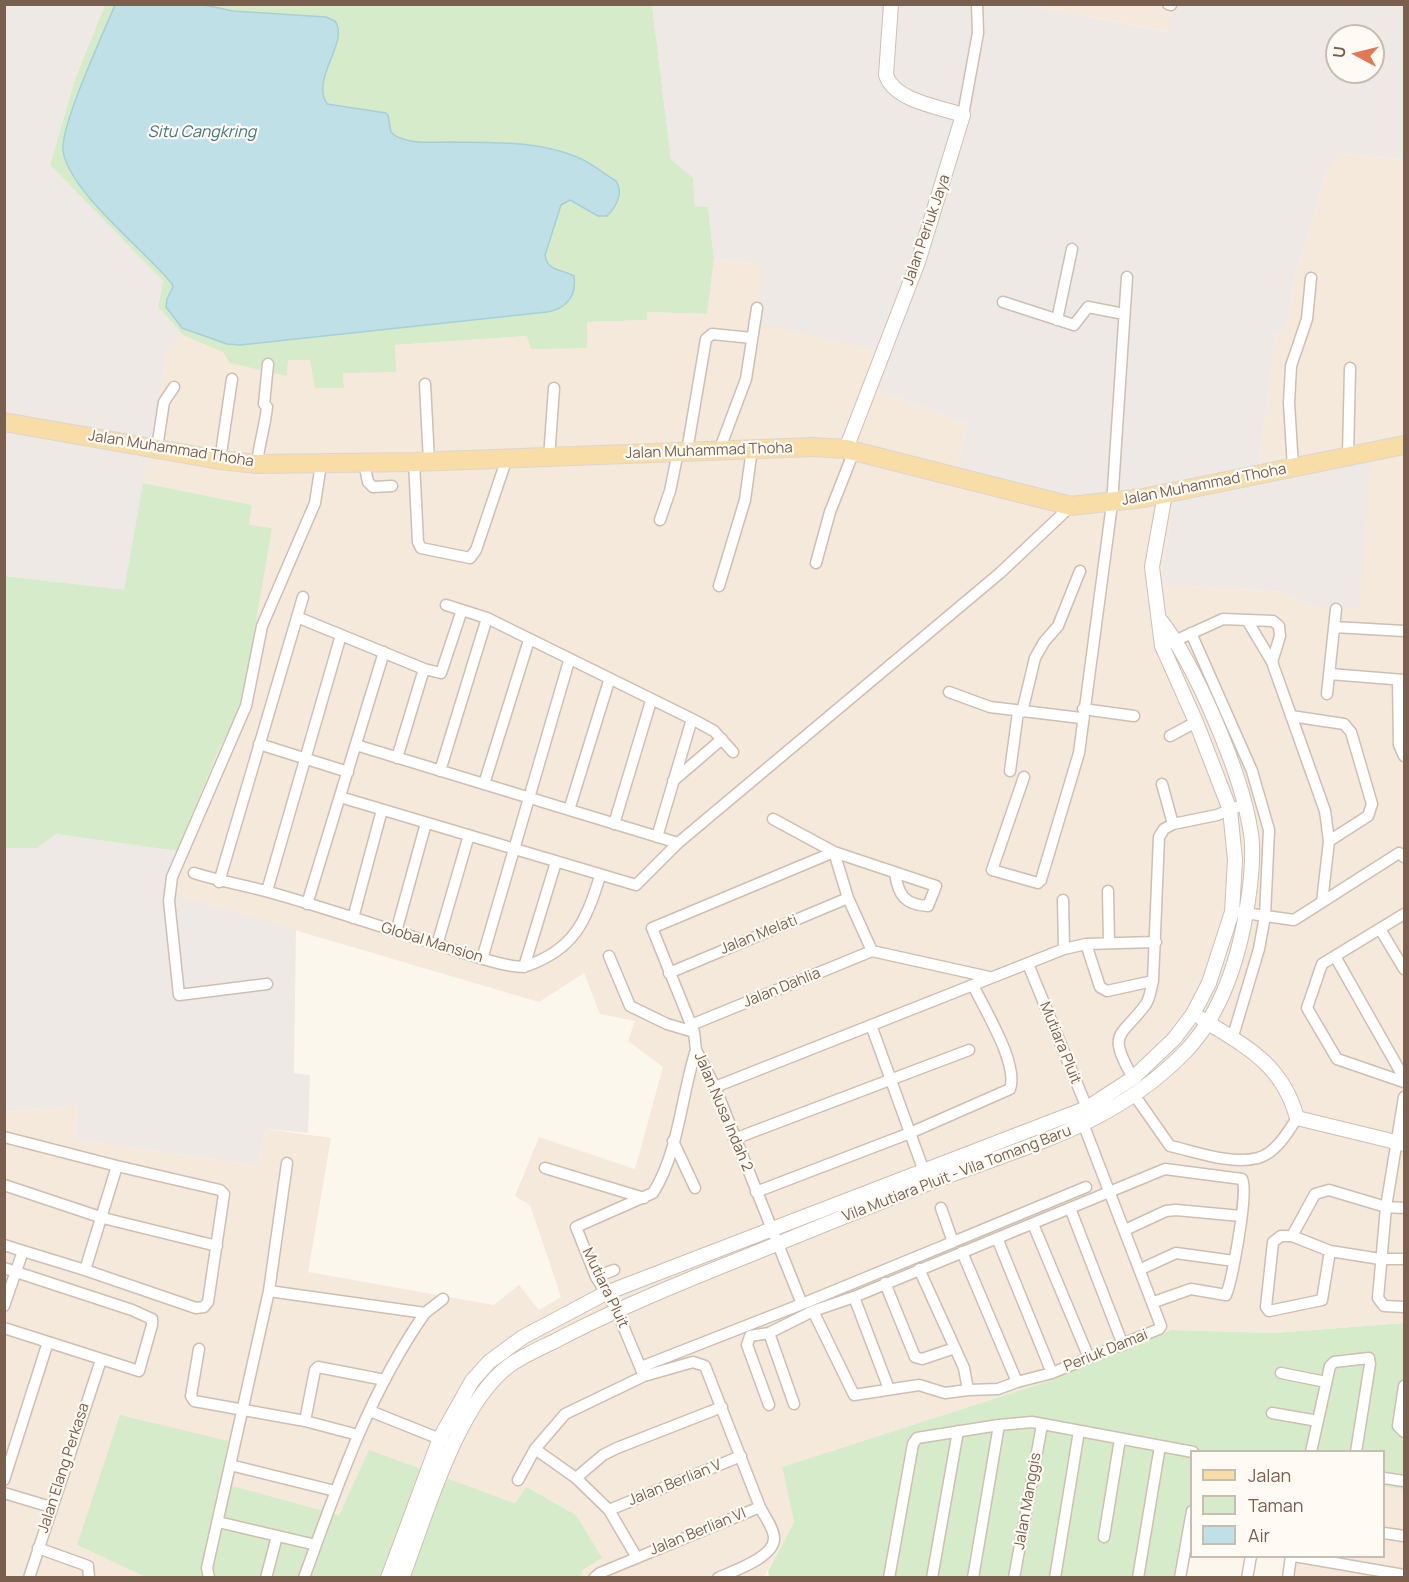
<!DOCTYPE html>
<html>
<head>
<meta charset="utf-8">
<style>
	body { margin:0 }
	#map { position:relative; width:1409px; height:1582px; overflow:hidden; background:#fcf7ec; font-family:Manrope,sans-serif }
	canvas { display:block }
	.frame { position:absolute; inset:0; border:6px solid #785f4e; pointer-events:none }
	.legend { position:absolute; left:1190px; top:1450px; width:195px; height:108px; box-sizing:border-box; background:#fffaf3; border:2px solid #c9bcb1; margin:0; padding:8px 10px; list-style:none; font-size:18px; color:#785f4e }
	.legend li { display:flex; align-items:center; gap:12px; height:30px }
	.legend b { width:30px; border:2px solid #c9bcb1 }
	.north { position:absolute; left:1325px; top:24px; width:60px; height:60px; box-sizing:border-box; background:#fffaf3; border:2px solid #c9bcb1; border-radius:50%; rotate:277deg; font-size:16px; font-weight:700; line-height:24px; text-align:center; color:#785f4e }
	.north::after { content:''; display:block; margin:auto; width:21px; height:27px; background:#e27956; clip-path:polygon(50% 0,100% 100%,50% 72%,0 100%) }
</style>
</head>
<body>
<div id="map">
<canvas width="1409" height="1582"></canvas>
<div class="frame"></div>
<ul class="legend">
<li><b style="height:8px;background:#f8dda7"></b>Jalan</li>
<li><b style="height:16px;background:#d6ebca"></b>Taman</li>
<li><b style="height:16px;background:#c0e0e7"></b>Air</li>
</ul>
<div class="north">U</div>
</div>
<script>
const context = document.querySelector('canvas').getContext('2d');
context.lineJoin = 'round';
function paint(path, color) {
  context.fillStyle = color;
  context.fill(path, 'evenodd');
}
function trace(path, color, width, dash) {
  context.strokeStyle = color;
  context.lineWidth = width;
  context.lineCap = dash ? 'butt' : 'round';
  context.setLineDash(dash || []);
  context.stroke(path);
}
function write(font, color, halo, rows, align = 'center') {
  context.font = font + ' Manrope,sans-serif';
  context.lineWidth = 4.5;
  context.setLineDash([]);
  context.textBaseline = 'middle';
  context.strokeStyle = halo;
  context.fillStyle = color;
  for (const [text, x, y, turn = 0] of rows) {
    context.save();
    context.translate(x, y);
    context.rotate((+turn || 0) * Math.PI / 180);
    context.textAlign = isNaN(turn) ? turn : align;
    if (halo) context.strokeText(text, 0, 0);
    context.fillText(text, 0, 0);
    context.restore();
  }
}
const residential = new Path2D(`
	M 1027,5 L 1172,5 L 1169,32 Z
	M 1337,153 L 1404,160 L 1404,1323 L 1274,1333 L 1171,1330 L 1043,1383 L 782,1467 L 794,1522 L 764,1577 L 581,1577 L 581,1570 L 601,1558 L 576,1515 L 528,1487 L 516,1503 L 369,1451 L 339,1515 L 221,1483 L 228,1441 L 77,1545 L 148,1577 L 5,1578 L 5,1112 L 78,1106 L 75,1140 L 257,1165 L 266,1129 L 331,1138 L 308,1272 L 494,1305 L 519,1285 L 539,1310 L 561,1297 L 530,1205 L 515,1196 L 539,1137 L 635,1169 L 663,1067 L 628,1041 L 635,1021 L 600,1014 L 584,973 L 539,1002 L 162,891 L 220,747 L 241,709 L 271,528 L 248,526 L 251,505 L 143,483 L 167,351 L 183,335 L 287,376 L 288,360 L 310,360 L 344,387 L 342,373 L 394,345 L 527,336 L 587,348 L 587,322 L 646,320 L 647,312 L 706,314 L 714,258 L 762,265 L 889,353 L 876,390 L 968,424 L 956,471 L 1177,482 L 1160,584 L 1283,592 L 1309,605 L 1259,467 L 1276,332 L 1286,332 L 1293,284 L 1326,173 Z
	M 1384,1487 L 1404,1489 L 1404,1577 L 1283,1578 L 1287,1557 L 1384,1556 Z`);
const industrial = new Path2D(`
	M 5,5 L 105,5 L 75,79 L 50,165 L 163,281 L 158,307 L 183,335 L 167,351 L 124,591 L 5,576 Z
	M 652,5 L 1027,5 L 1168,32 L 1172,5 L 1404,5 L 1404,160 L 1338,153 L 1326,173 L 1293,284 L 1286,332 L 1276,332 L 1259,466 L 1372,442 L 1359,609 L 1309,605 L 1283,592 L 1160,584 L 1177,482 L 1087,496 L 1035,493 L 956,471 L 968,424 L 876,390 L 888,353 L 759,323 L 762,265 L 714,258 L 708,208 L 695,206 L 693,178 L 671,159 ZM 1337,36 L 1373,36 L 1373,72 L 1337,72 Z
	M 56,834 L 177,851 L 162,891 L 296,930 L 294,1073 L 310,1075 L 308,1133 L 266,1129 L 257,1165 L 75,1140 L 78,1106 L 5,1112 L 5,848 L 38,848 Z`);
const green = new Path2D(`
	M 105,5 L 652,5 L 671,159 L 693,178 L 695,206 L 708,207 L 714,258 L 707,314 L 647,312 L 647,320 L 587,322 L 587,348 L 531,349 L 527,336 L 395,345 L 396,372 L 343,373 L 344,388 L 315,388 L 310,360 L 288,360 L 287,376 L 230,363 L 223,352 L 183,335 L 158,307 L 163,281 L 50,165 L 75,79 Z
	M 143,483 L 252,505 L 249,525 L 272,528 L 241,709 L 220,747 L 177,851 L 56,834 L 38,848 L 5,848 L 5,576 L 124,590 Z
	M 1404,1323 L 1404,1489 L 1384,1487 L 1384,1452 L 1192,1452 L 1191,1537 L 1175,1577 L 769,1578 L 768,1571 L 794,1522 L 782,1467 L 1043,1383 L 1171,1330 L 1274,1333 Z
	M 120,1415 L 228,1441 L 222,1483 L 339,1515 L 369,1450 L 515,1503 L 527,1487 L 576,1515 L 602,1558 L 582,1570 L 581,1578 L 148,1578 L 77,1545 Z`);
const water = new Path2D(`
	M 115,5 L 204,5 L 233,11 L 326,17 L 335,21 C 350,42 310,78 327,104 L 386,113 L 388,115 L 391,132 C 402,145 434,142 449,142 C 491,143 537,140 577,157 C 590,162 603,173 616,181 C 624,193 616,207 607,216 L 598,216 L 570,200 L 561,205 L 545,255 C 547,272 563,269 574,276 C 577,296 566,309 547,312 L 240,345 L 227,344 L 182,328 L 166,307 L 167,299 L 173,287 L 172,284 C 147,252 67,190 63,150 C 61,124 103,34 115,5 Z`);
const minor = new Path2D(`
	M 1168,4 L 1171,5
	M 963,115 L 978,33 L 977,4
	M 1003,302 L 1074,325 L 1088,307 L 1124,314
	M 1057,320 L 1072,249
	M 425,384 L 429,461
	M 157,448 L 164,402 L 174,387
	M 687,451 L 706,339 L 712,334 L 752,338
	M 719,451 L 746,379 L 757,308
	M 1348,456 L 1350,368
	M 549,458 L 554,388
	M 220,460 L 232,379
	M 414,462 L 418,542 L 421,548 L 470,558 L 476,550 L 507,458
	M 364,463 L 368,482 L 373,487 L 392,486
	M 257,464 C 259,444 265,426 267,407 L 264,404 L 268,364
	M 1293,467 L 1289,403 L 1291,366 L 1307,319 L 1311,278
	M 660,520 L 670,491 L 678,452
	M 816,563 L 830,512 L 854,451
	M 719,586 L 745,500 L 752,449
	M 446,605 L 487,618 L 692,719 L 714,731 L 733,752
	M 297,617 L 424,669 L 441,673 L 462,610
	M 1247,620 L 1272,662 L 1325,811 L 1329,841 L 1322,902
	M 1334,627 L 1404,631
	M 1191,633 L 1252,771 L 1269,830 L 1265,916 L 1259,949 L 1233,1036
	M 1168,644 L 1223,619 L 1273,621 L 1279,626 L 1280,636 L 1272,662
	M 1330,674 L 1404,680
	M 1398,680 L 1399,745 L 1404,756
	M 949,692 L 990,707 L 1081,718
	M 1327,694 L 1336,609
	M 1083,709 L 1134,716
	M 1022,712 L 1035,658 L 1044,642 L 1058,626 L 1080,571
	M 1291,716 L 1344,724 L 1351,732 L 1372,804 L 1368,816 L 1329,841
	M 1170,736 L 1196,722
	M 259,744 L 348,772
	M 356,745 L 678,843
	M 397,758 L 424,669
	M 440,771 L 487,618
	M 1010,771 L 1018,712
	M 1024,777 L 992,870 L 1038,883 L 1041,880 L 1079,753 L 1112,504 L 1127,277
	M 673,781 L 722,739
	M 484,784 L 529,640
	M 1162,784 L 1173,824
	M 340,797 L 636,885 L 678,843 L 1000,573 L 1071,506
	M 569,810 L 609,681
	M 773,819 L 834,852 L 936,886 L 928,906 C 905,905 898,895 895,873
	M 614,824 L 651,701
	M 657,837 L 692,719
	M 834,852 L 652,928 L 694,1032 L 696,1050 L 715,1087 L 802,1304 L 953,1242 L 941,1208
	M 834,852 L 848,898 L 872,951
	M 194,873 C 219,881 244,885 269,892 C 333,910 397,932 460,952 C 474,956 514,970 526,966 C 574,950 587,920 600,876
	M 219,882 L 303,597
	M 267,891 L 341,635
	M 1108,891 L 1109,943
	M 1063,900 L 1064,949
	M 307,904 L 384,652
	M 1238,912 L 1294,920 L 1399,853 L 1404,857
	M 1404,914 L 1322,964 L 1307,1008 L 1337,1059 L 1404,1082
	M 353,918 L 382,810
	M 1380,929 L 1404,969
	M 396,932 L 426,823
	M 1086,944 L 1156,942
	M 437,945 L 469,835
	M 872,951 L 989,977
	M 609,956 L 630,1006 L 667,1024 L 694,1032
	M 1336,958 L 1404,1078
	M 482,959 L 569,661
	M 1028,964 L 1089,1113
	M 524,967 L 556,862
	M 669,973 L 848,898
	M 267,984 L 179,995 L 169,901 L 172,877 L 246,706 L 262,626 L 315,503 L 321,464
	M 691,1025 L 872,951
	M 871,1025 L 926,1177
	M 1133,1078 C 1106,1031 1121,1038 1146,1004 C 1150,998 1151,988 1153,981 L 1159,837 L 1164,829 L 1173,824 L 1217,815 L 1245,804
	M 715,1087 L 1064,949 L 1086,944 L 1100,987 L 1107,991 L 1153,981
	M 1135,1096 L 1170,1146 C 1197,1152 1231,1165 1258,1158 C 1276,1153 1288,1132 1297,1118
	M 1404,1097 L 1386,1207 L 1378,1298 L 1384,1306 L 1404,1307
	M 4,1137 L 117,1166
	M 734,1139 L 969,1050
	M 673,1141 L 695,1188
	M 117,1166 L 220,1190 L 224,1194 L 208,1302 L 204,1307 L 196,1308 L 85,1270 Z
	M 545,1168 L 644,1198
	M 4,1185 L 103,1218 L 217,1246
	M 756,1192 L 910,1133 L 1010,1089 C 1019,1064 984,1009 973,985
	M 1070,1208 L 1123,1345
	M 1033,1224 L 1089,1358
	M 1125,1230 L 1166,1211 L 1176,1210 L 1241,1216
	M 1292,1236 L 1315,1194 L 1329,1190 L 1386,1207 L 1404,1208
	M 997,1238 L 1052,1373
	M 953,1242 L 1086,1187
	M 4,1245 L 23,1251
	M 1330,1251 L 1322,1300 L 1269,1311 L 1266,1307 L 1273,1242 L 1281,1236 L 1292,1236 L 1330,1251 L 1380,1259 L 1404,1259
	M 4,1268 L 132,1310 L 152,1319 L 152,1325 L 139,1371 L 4,1328
	M 919,1269 L 964,1368 L 968,1390 L 998,1389 L 1017,1382 L 962,1252
	M 1141,1269 L 1176,1253 L 1234,1261
	M 596,1277 L 614,1270
	M 885,1283 L 915,1357 L 922,1359 L 955,1348
	M 269,1291 L 425,1313 C 369,1393 337,1486 304,1578
	M 854,1297 L 889,1389
	M 4,1306 L 23,1251 L 85,1270
	M 813,1311 L 854,1395 L 919,1385 L 945,1393 L 968,1390
	M 425,1313 L 443,1299
	M 769,1333 L 794,1404
	M 199,1349 L 191,1396 L 194,1401 L 305,1421 L 358,1435
	M 641,1367 L 802,1304
	M 1281,1373 L 1326,1382
	M 644,1376 L 693,1362 L 705,1366 L 760,1507 C 764,1516 774,1528 774,1538 C 775,1557 733,1571 718,1578
	M 1017,1382 L 1052,1373 L 1159,1329 L 1161,1326 L 1084,1126
	M 1404,1386 L 1398,1426 L 1404,1432
	M 769,1405 L 747,1345 L 750,1336 L 769,1333 L 813,1311 L 854,1297 L 1165,1169 L 1242,1179 C 1249,1191 1232,1280 1226,1295 L 1191,1289 L 1154,1302
	M 370,1411 L 445,1441
	M 1272,1413 L 1318,1421
	M 305,1421 L 315,1370 L 318,1367 L 385,1380
	M 535,1449 L 576,1478 L 609,1510 L 637,1558
	M 1311,1452 L 1330,1366 L 1334,1362 L 1369,1358 L 1370,1364 L 1356,1452
	M 230,1465 L 335,1491
	M 576,1478 L 603,1455 L 617,1448 L 722,1407
	M 1384,1478 L 1404,1481
	M 4,1480 L 48,1342
	M 518,1480 L 535,1449 L 565,1414 L 644,1376 L 616,1309 L 596,1277 L 576,1227 L 653,1193 C 679,1152 681,1096 696,1050
	M 4,1493 L 51,1507
	M 609,1510 L 741,1456
	M 218,1522 L 316,1545
	M 1384,1533 L 1404,1536
	M 1104,1537 L 1120,1439
	M 38,1548 L 88,1566 L 89,1578
	M 1294,1556 L 1404,1575
	M 29,1578 L 101,1360
	M 209,1578 L 207,1568 L 269,1291 L 287,1163
	M 266,1578 L 277,1536
	M 594,1578 L 600,1573 L 760,1507
	M 889,1578 L 913,1444 L 917,1438 L 999,1425 L 1032,1422 L 1193,1452
	M 932,1578 L 958,1431
	M 973,1578 L 999,1425
	M 1014,1578 L 1042,1425
	M 1055,1578 L 1079,1431
	M 1138,1578 L 1160,1446
	M 1180,1578 L 1192,1511
	M 1247,1578 L 1251,1556
	M 1288,1578 L 1291,1556`);
const tertiary = new Path2D(`
	M 846,449 L 918,262 L 963,115 C 940,107 894,101 886,75 L 891,4
	M 1202,1019 C 1246,1047 1282,1063 1297,1118 L 1404,1144
	M 388,1578 L 440,1438 L 472,1381 L 489,1362 L 523,1337 L 606,1293 L 1087,1108 L 1133,1078 L 1174,1039 L 1193,1014 L 1209,983 L 1232,912 L 1235,860 L 1230,810 L 1196,722 L 1162,646 L 1152,567 L 1165,494
	M 402,1578 C 426,1516 457,1403 510,1365 C 524,1355 541,1348 555,1341 C 608,1313 660,1291 715,1269 C 795,1237 873,1204 953,1174 C 1040,1142 1117,1121 1184,1053 C 1226,1010 1243,944 1250,886 C 1252,868 1254,846 1250,828 C 1241,773 1195,664 1161,621`);
const primary = new Path2D(`
	M 4,422 L 220,460 L 257,464 L 414,462 L 813,447 L 846,449 L 1071,506 L 1143,498 L 1404,445`);
const streetNames = [
	["Jalan Periuk Jaya",927,230,-71],
	["Jalan Muhammad Thoha",171,449,9],
	["Jalan Muhammad Thoha",709,451,-2],
	["Jalan Muhammad Thoha",1204,485,-11],
	["Jalan Melati",759,935,-22],
	["Global Mansion",432,943,17],
	["Jalan Dahlia",782,988,-22],
	["Mutiara Pluit",1060,1043,68],
	["Jalan Nusa Indah 2",723,1112,67],
	["Vila Mutiara Pluit - Vila Tomang Baru",957,1174,-21],
	["Mutiara Pluit",605,1288,64],
	["Periuk Damai",1106,1351,-22],
	["Jalan Elang Perkasa",64,1468,-72],
	["Jalan Berlian V",675,1483,-22],
	["Jalan Manggis",1028,1501,-80],
	["Jalan Berlian VI",698,1532,-22]
];
const waterNames = [
	["Situ Cangkring",202,133]
];
paint(residential, '#f4e9db');
paint(industrial, '#eee9e4');
paint(green, '#d6ebca');
paint(water, '#c0e0e7');
trace(water, '#a6cfd8', 1.5);
trace(minor, '#cfbfb1', 13);
trace(tertiary, '#cfbfb1', 16);
trace(primary, '#dcd5d1', 20);
trace(minor, '#fff', 10);
trace(tertiary, '#fff', 14);
trace(primary, '#f8dda7', 18);
write('15px', '#785f4e', '#fffaf3', streetNames);
write('italic 16px', '#457783', '#fffaf3', waterNames);
</script>
</body>
</html>
